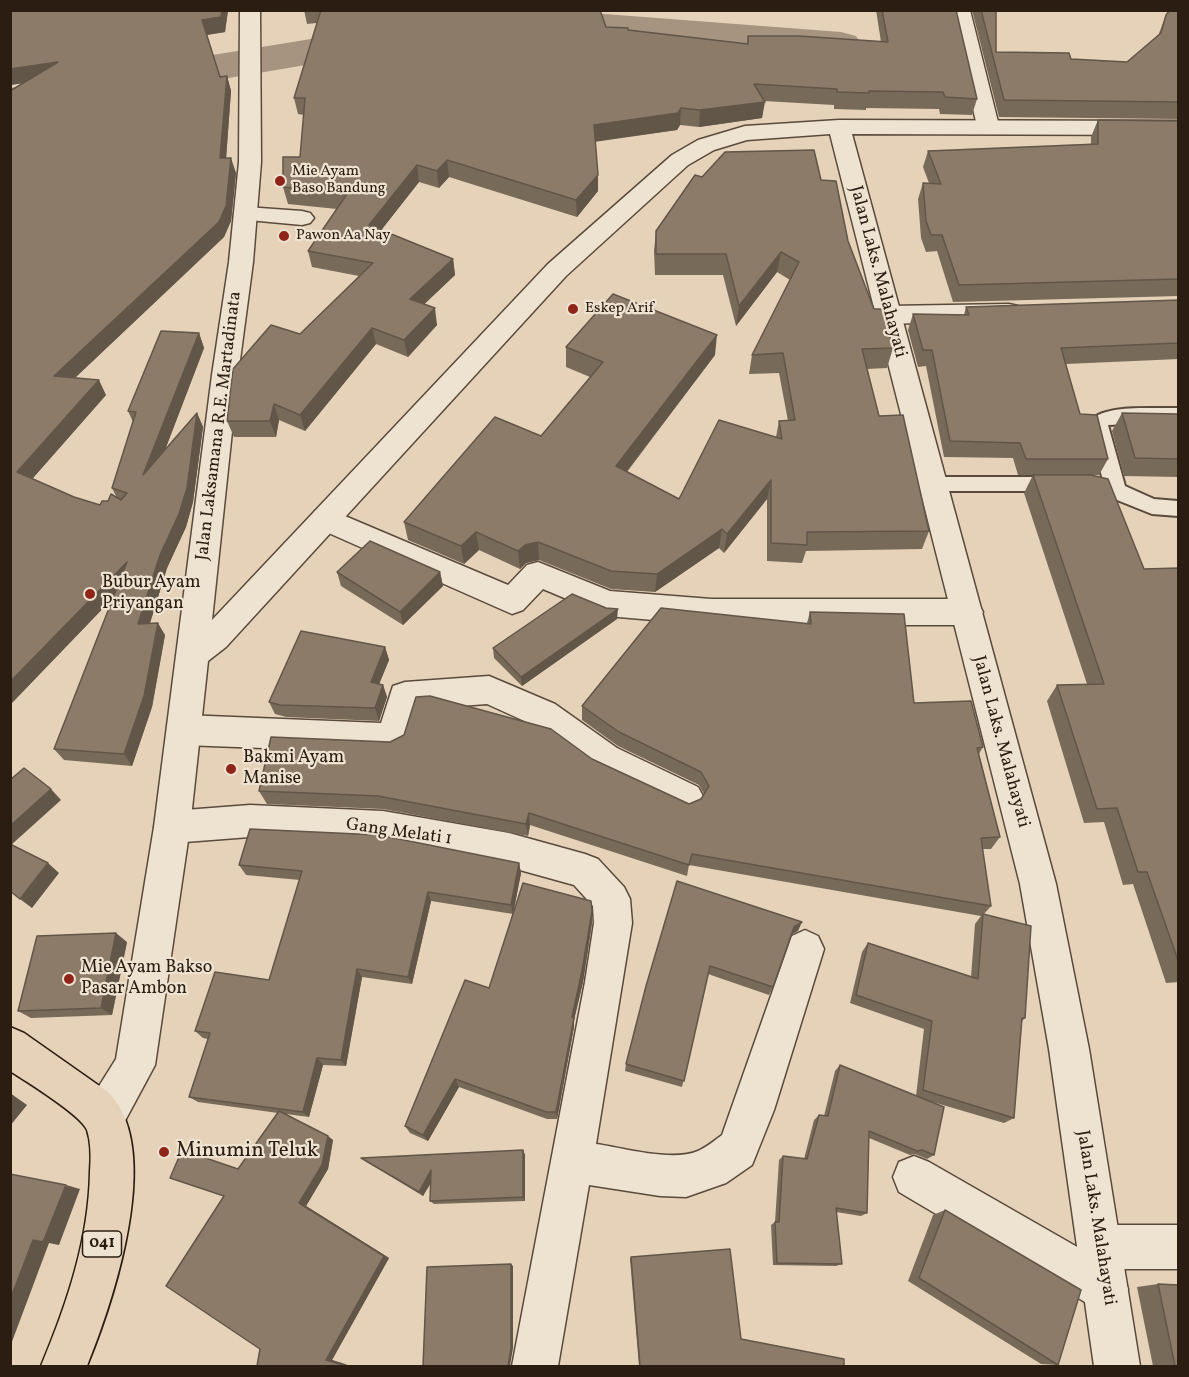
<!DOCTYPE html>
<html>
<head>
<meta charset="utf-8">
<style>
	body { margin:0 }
	#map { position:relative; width:1189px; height:1377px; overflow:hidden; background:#e5d2b8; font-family:Vollkorn,serif }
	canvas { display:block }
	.frame { position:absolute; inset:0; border:12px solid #2b1d12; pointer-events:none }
</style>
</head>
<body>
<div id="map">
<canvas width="1189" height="1377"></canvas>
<div class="frame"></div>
</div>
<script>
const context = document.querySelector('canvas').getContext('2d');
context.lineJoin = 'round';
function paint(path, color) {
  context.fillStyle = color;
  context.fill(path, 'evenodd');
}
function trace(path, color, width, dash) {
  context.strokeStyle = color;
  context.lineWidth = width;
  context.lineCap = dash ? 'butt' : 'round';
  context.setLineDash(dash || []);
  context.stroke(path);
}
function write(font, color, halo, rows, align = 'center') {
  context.font = font + ' Vollkorn,serif';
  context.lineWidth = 4.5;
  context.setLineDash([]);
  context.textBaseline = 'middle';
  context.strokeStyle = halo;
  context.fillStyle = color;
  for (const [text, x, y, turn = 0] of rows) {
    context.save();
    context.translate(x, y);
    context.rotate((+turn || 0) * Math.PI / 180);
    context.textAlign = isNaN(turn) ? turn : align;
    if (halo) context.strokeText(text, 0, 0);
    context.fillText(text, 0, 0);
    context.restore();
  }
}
const river = new Path2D(`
	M 499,10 L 552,10 L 841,32 L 856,36 L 862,45 L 856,54 L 841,58 L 511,33 L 496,29 L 490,20 Z
	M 403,24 L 418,28 L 424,37 L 418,46 L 10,115 L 10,88 Z`);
const service = new Path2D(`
	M 1178,408 L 1178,422 L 1108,425 L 1125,486 L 1154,499 L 1178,501 L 1178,516 L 1152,514 L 1112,498 L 1081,491 L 934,491 L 927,489 L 924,484 L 927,479 L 934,477 L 1081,477 L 1103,481 L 1089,423 C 1100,403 1156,409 1178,408 Z`);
const minor = new Path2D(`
	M 950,10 L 970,10 L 999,126 L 996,131 L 988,133 L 980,131 L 977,126 Z
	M 246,207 L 302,211 L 310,213 L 314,218 L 310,223 L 302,225 L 238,219 L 234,214 L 238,209 Z
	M 1009,304 L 1018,306 L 1022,312 L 1018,318 L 1009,320 L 888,324 L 879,321 L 875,315 L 879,309 L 888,306 Z
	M 326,508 L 508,585 L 527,565 L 538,562 L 610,591 L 711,599 L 967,599 L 978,603 L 983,612 L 978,621 L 967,625 L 711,625 L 607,616 L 543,589 L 523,610 L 512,614 L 315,527 L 311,519 L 315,511 Z
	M 489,676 L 555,704 L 617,748 L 698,787 L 704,798 L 698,809 L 686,814 L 674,809 L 593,770 L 531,724 L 487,704 L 418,709 L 406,748 L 394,753 L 184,745 L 172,740 L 167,730 L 172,720 L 184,715 L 381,723 L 393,686 L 405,682 Z
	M 250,805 L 383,811 L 509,833 L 585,854 L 598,859 L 624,887 L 630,899 L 632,923 L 596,1144 C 624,1148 672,1162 698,1151 C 707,1147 715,1140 722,1135 L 792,936 L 805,930 L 818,936 L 824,949 L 774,1110 L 752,1165 L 726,1183 L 686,1197 L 660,1196 L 589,1185 L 558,1366 L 512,1366 L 585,982 L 594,923 L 593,906 L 574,885 L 509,867 L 383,843 L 250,837 L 172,843 L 159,839 L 154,827 L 159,815 L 172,811 Z
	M 914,1156 L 929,1162 L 1079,1248 L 1084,1231 L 1100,1225 L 1178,1225 L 1178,1269 L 1114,1269 L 1122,1273 L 1128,1289 L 1122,1305 L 1106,1311 L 1090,1305 L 899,1192 L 893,1177 L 899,1162 Z`);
const tertiary = new Path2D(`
	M 240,10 L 260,10 L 261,162 L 253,262 L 238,375 L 212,620 L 548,264 L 672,155 L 698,140 L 745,126 L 839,120 L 1178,121 L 1178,135 L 852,134 L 1056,884 L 1089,1049 L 1140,1366 L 1094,1366 L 1049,1049 L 1020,884 L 830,134 L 747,140 L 714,150 L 688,165 L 566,276 L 226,647 L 208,661 L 190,827 L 155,1065 L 119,1132 L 104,1138 L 89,1132 L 83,1117 L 89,1102 L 116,1059 L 154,827 L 212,375 L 229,262 L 239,162 Z`);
const primary = new Path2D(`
	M 10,1027 L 24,1033 L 108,1092 C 165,1149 113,1302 87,1366 L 41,1366 C 67,1304 89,1239 90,1171 C 91,1159 91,1142 87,1130 C 80,1114 27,1082 10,1071 Z`);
const wall = new Path2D(`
	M 10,10 L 228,10 L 225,32 L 207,35 L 220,77 L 227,76 L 231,91 L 226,158 L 236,173 L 231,221 L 224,237 L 75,378 L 106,395 L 32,479 L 74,497 L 100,505 L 117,498 L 112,488 L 133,422 L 128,411 L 199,333 L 204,348 L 165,450 L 197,413 L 203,427 L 193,502 L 186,527 L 167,568 L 150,623 L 165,635 L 152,707 L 132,766 L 64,760 L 54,749 L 113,598 L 10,705 L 10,91 L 24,83 L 10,85 Z
	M 304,10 L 600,10 L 606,27 L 747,44 L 748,36 L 881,42 L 876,10 L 956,10 L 977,99 L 972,115 L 940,114 L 939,109 L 866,108 L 866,110 L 834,109 L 834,105 L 764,101 L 762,118 L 699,127 L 680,125 L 677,130 L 595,141 L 598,191 L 577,217 L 449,177 L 439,188 L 419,182 L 381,230 L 453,259 L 455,275 L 424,304 L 437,325 L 408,357 L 376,344 L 305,431 L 279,420 L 276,437 L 234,437 L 227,421 L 300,334 L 359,276 L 312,267 L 308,251 L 337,209 L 288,204 L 283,187 L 300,157 L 304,115 L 298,114 L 294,98 L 317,23 L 307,24 Z
	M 972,10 L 996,10 L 996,52 L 1071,59 L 1127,62 L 1158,36 L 1166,15 L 1179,10 L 1179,119 L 999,117 Z
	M 1098,120 L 1179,121 L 1179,296 L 953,302 L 937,251 L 926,252 L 921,238 L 918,199 L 923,183 L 929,183 L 923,167 L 928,151 L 1091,145 L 1091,137 Z
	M 702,177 L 821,180 L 848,241 L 874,309 L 893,348 L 887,368 L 867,369 L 879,416 L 929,531 L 922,549 L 806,551 L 802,563 L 767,561 L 767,499 L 724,553 L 719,548 L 655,592 L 611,589 L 539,560 L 526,563 L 520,569 L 479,550 L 464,564 L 408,540 L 404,522 L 541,436 L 590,377 L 566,367 L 566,347 L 715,355 L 627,472 L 679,499 L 776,437 L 779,421 L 788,421 L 779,373 L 749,374 L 752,355 L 790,280 L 777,272 L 736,326 L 723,275 L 655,275 L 654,251 L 656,231 Z
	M 1179,300 L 1179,359 L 1066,364 L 1080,414 L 1108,459 L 1099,475 L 1018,475 L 1013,458 L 944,457 L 926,366 L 918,367 L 908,330 L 913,314 L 964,315 L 966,307 Z
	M 1122,413 L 1179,414 L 1179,477 L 1124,476 L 1112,431 Z
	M 1033,475 L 1144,569 L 1179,568 L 1179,982 L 1166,983 L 1133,884 L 1123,885 L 1104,822 L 1084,823 L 1047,701 L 1057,685 L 1087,684 L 1024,493 Z
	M 337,572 L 440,572 L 443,586 L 403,625 L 341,586 Z
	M 606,608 L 617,619 L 522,686 L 494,658 L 493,648 Z
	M 810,612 L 914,703 L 983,747 L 979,754 L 1000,837 L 991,849 L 982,849 L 991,906 L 984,914 L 1025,1018 L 1022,1021 L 1014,1118 L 1004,1123 L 926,1100 L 934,1155 L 927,1159 L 915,1154 L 910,1155 L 869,1138 L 867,1213 L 861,1216 L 836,1212 L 842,1264 L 836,1266 L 773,1265 L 771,1225 L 775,1222 L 779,1160 L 783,1156 L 804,1159 L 814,1120 L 819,1115 L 824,1116 L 835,1071 L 840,1065 L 916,1096 L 924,1029 L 850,1003 L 862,952 L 868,943 L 971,977 L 975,924 L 981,916 L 689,865 L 687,876 L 530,825 L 528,836 L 383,809 L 267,804 L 259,791 L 592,759 L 689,804 L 701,799 L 704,794 L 699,785 L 618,746 L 582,720 L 582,706 L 807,623 Z
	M 385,647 L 389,660 L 379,684 L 383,685 L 387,697 L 379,721 L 286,717 L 275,714 L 269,702 Z
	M 519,863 L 521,873 L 513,914 L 431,901 L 412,984 L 362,977 L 346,1066 L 323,1065 L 309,1117 L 286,1114 L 333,1140 L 328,1169 L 306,1206 L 389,1258 L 332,1360 L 345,1364 L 260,1349 L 224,1196 L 170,1178 L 238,1169 L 278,1113 L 198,1102 L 189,1097 L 208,1039 L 203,1038 L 195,1031 L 269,980 L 300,880 L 246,875 L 239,865 Z
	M 592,923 L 583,982 L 574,1020 L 574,1027 L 557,1119 L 547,1119 L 459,1087 L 428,1141 L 410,1133 L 405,1126 L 489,988 Z
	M 798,931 L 791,935 L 773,987 L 769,995 L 708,974 L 682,1087 L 625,1071 L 626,1064 L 646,986 Z
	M 127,942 L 112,1015 L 31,1018 L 18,1011 Z
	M 523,1150 L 525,1155 L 525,1201 L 434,1204 L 430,1201 L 431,1183 L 423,1196 L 367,1162 L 361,1158 Z
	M 945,1210 L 1058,1365 L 1041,1364 L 908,1281 L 933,1215 Z
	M 631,1257 L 741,1339 L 844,1366 L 639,1366 L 630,1259 Z
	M 1158,1284 L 1179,1366 L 1153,1366 L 1137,1287 Z`);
const shadedWall = new Path2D(`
	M 222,10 L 228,10 L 225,32 L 206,35 L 202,20 Z
	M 58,62 L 65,77 L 10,85 L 10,69 Z
	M 227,76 L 231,91 L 225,173 L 220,158 Z
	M 765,102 L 762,118 L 699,127 L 700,110 Z
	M 681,108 L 680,125 L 677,130 L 594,142 L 594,125 Z
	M 231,158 L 236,173 L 231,221 L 224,237 L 62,390 L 54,376 Z
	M 447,160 L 449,177 L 439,188 L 437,171 Z
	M 417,165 L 419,182 L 372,242 L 369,225 Z
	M 598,175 L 598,191 L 577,217 L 576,200 Z
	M 781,252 L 777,272 L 736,326 L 739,306 Z
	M 453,259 L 455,275 L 413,315 L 410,299 Z
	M 435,308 L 437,325 L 408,357 L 404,340 Z
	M 372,328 L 376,344 L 305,431 L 300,415 Z
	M 199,333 L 204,348 L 150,489 L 143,475 Z
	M 717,335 L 715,355 L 616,485 L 616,466 Z
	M 99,380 L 106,395 L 26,486 L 17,472 Z
	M 274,404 L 279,420 L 276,437 L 270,421 Z
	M 197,413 L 203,427 L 193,502 L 186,527 L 167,568 L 146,636 L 138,624 Z
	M 771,480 L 767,499 L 724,553 L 727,534 Z
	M 722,529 L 719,548 L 655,592 L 657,574 Z
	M 476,532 L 479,550 L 464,564 L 461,546 Z
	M 538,542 L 539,560 L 526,563 L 520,569 L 518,551 L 525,545 Z
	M 127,562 L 134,576 L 10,705 L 10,682 Z
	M 440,572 L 443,586 L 403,625 L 400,612 Z
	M 618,609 L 617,619 L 522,686 L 521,677 Z
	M 158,623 L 165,635 L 152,707 L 132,766 L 124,754 Z
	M 385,647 L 389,660 L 375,694 L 371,682 Z
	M 383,685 L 387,697 L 379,721 L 375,708 Z
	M 51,789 L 61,800 L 10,846 L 10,826 Z
	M 529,813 L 530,825 L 528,836 L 526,824 Z
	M 48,863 L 59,873 L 32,908 L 20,899 Z
	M 519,863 L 521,873 L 513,914 L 511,905 Z
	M 428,892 L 431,901 L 412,984 L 408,977 Z
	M 592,911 L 592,923 L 583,982 L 574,1020 L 574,1027 L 557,1119 L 556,1112 L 572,1017 Z
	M 802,922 L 798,931 L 790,935 L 794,927 Z
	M 116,933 L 127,942 L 112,1015 L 101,1008 Z
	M 357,969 L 362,977 L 346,1066 L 341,1060 Z
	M 317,1058 L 323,1065 L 309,1117 L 303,1112 Z
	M 455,1079 L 459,1087 L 428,1141 L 423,1135 Z
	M 10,1093 L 27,1105 L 10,1126 Z
	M 328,1136 L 333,1140 L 328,1169 L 306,1206 L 389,1258 L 332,1360 L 345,1364 L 350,1366 L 343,1366 L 326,1360 L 299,1203 Z
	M 523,1150 L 525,1155 L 525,1201 L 523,1197 Z
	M 431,1170 L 435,1175 L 423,1196 L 419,1192 Z
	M 66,1185 L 80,1189 L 59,1245 L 49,1243 L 10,1347 L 10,1300 L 33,1240 Z
	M 511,1264 L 513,1266 L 513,1348 L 510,1366 L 508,1366 Z`);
const building = new Path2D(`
	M 10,10 L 222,10 L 221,17 L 202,20 L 220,77 L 227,76 L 220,158 L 231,158 L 226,206 L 219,222 L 54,376 L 99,380 L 17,472 L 74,497 L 100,505 L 102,501 L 108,501 L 111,494 L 121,500 L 127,493 L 112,488 L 136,412 L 128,411 L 161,331 L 199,333 L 143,475 L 197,413 L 187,488 L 179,514 L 160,555 L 138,624 L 158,623 L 144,696 L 124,754 L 54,749 L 127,562 L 10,682 L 10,91 L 58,62 L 10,69 Z
	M 321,10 L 600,10 L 606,27 L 628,28 L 628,30 L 748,44 L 748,36 L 799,36 L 888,42 L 882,10 L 956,10 L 977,99 L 945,97 L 943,92 L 869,91 L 869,93 L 837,92 L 837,89 L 754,84 L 765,102 L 700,110 L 681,108 L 678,113 L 594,125 L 598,175 L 576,200 L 447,160 L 437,171 L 417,165 L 369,225 L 453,259 L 410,299 L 435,308 L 404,340 L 372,328 L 300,415 L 274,404 L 270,421 L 227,421 L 233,369 L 271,325 L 300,334 L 373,263 L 308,251 L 347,194 L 283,187 L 283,157 L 300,157 L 305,98 L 294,98 Z
	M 981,10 L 996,10 L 996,52 L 1069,53 L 1071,59 L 1127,62 L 1161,33 L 1166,15 L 1170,10 L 1179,10 L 1179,102 L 1004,100 Z
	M 1098,120 L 1179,121 L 1179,279 L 959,285 L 942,235 L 931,235 L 926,221 L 923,183 L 941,184 L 928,151 L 1098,144 Z
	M 814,150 L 821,180 L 836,181 L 848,241 L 874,309 L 883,309 L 893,348 L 862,349 L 879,416 L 903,415 L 929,531 L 807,532 L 807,545 L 771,543 L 771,480 L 727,534 L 722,529 L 657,574 L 611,571 L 538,542 L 525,545 L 518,551 L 476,532 L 461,546 L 404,522 L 495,417 L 541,436 L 603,362 L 566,347 L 613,294 L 717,335 L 616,466 L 679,499 L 719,420 L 782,439 L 779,421 L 795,420 L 783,353 L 752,355 L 799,262 L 781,252 L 739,306 L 726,254 L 656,254 L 656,231 L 695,175 L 702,177 L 725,152 Z
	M 1179,300 L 1179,343 L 1061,348 L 1080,414 L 1097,415 L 1108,459 L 1026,459 L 1020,443 L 950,441 L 932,350 L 923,350 L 913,314 L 969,315 L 966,307 Z
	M 1122,413 L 1179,414 L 1179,459 L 1135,458 Z
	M 1033,475 L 1091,475 L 1108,479 L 1144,569 L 1179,568 L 1179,963 L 1147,872 L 1138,872 L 1117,808 L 1097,809 L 1057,685 L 1104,684 Z
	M 370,541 L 440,572 L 400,612 L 337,572 Z
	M 572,594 L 606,608 L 618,609 L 521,677 L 493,648 Z
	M 661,608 L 811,624 L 810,612 L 904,614 L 914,703 L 971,701 L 983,747 L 977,748 L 1000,837 L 981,838 L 991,906 L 692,854 L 689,865 L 529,813 L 526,824 L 378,796 L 259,791 L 271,737 L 390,742 L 404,735 L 416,697 L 430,696 L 551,729 L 592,759 L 689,804 L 701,799 L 709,786 L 701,772 L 619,732 L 582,706 Z
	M 301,631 L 385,647 L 371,682 L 383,685 L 375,708 L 280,705 L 269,702 Z
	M 24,768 L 51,789 L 10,826 L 10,780 Z
	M 250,829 L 379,835 L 519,863 L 511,905 L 428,892 L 408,977 L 357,969 L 341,1060 L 317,1058 L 303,1112 L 189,1097 L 210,1033 L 195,1031 L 215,972 L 269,980 L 302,871 L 239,865 Z
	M 10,844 L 48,863 L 20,899 L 10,891 Z
	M 677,881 L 802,922 L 794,927 L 773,987 L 710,966 L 684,1081 L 626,1064 L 646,986 Z
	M 523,883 L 591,901 L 592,911 L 582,971 L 572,1017 L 574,1018 L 556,1112 L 546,1112 L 455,1079 L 423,1135 L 405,1126 L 465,980 L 489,988 Z
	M 983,914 L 1031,926 L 1025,1018 L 1022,1018 L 1014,1118 L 923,1090 L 932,1021 L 856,995 L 868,943 L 978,979 Z
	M 116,933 L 101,1008 L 18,1011 L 37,936 Z
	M 840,1065 L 944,1107 L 934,1155 L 922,1150 L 917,1151 L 869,1131 L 867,1213 L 836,1208 L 842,1264 L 777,1263 L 775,1222 L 779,1222 L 783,1156 L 807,1159 L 819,1115 L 828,1116 Z
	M 279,1111 L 328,1136 L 322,1165 L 299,1203 L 384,1256 L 326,1360 L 340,1364 L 343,1366 L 257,1366 L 260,1349 L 166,1286 L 224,1196 L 170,1178 L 182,1150 L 238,1169 Z
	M 523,1150 L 523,1197 L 430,1201 L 431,1170 L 419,1192 L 361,1158 Z
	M 10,1174 L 66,1185 L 43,1242 L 33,1240 L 10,1300 Z
	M 945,1210 L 1081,1290 L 1058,1365 L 919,1278 Z
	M 730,1249 L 741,1339 L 844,1359 L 844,1366 L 640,1366 L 631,1257 Z
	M 511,1264 L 511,1348 L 508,1366 L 423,1366 L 427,1267 Z
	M 1158,1284 L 1179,1285 L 1179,1366 L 1175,1366 Z`);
const markers = [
	[280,181,6,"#8f2418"],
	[284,236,6,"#8f2418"],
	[573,309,6,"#8f2418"],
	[90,594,6,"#8f2418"],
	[231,769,6,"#8f2418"],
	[69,979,6,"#8f2418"],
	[164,1152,6,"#8f2418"]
];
const farPoinames = [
	["Mie Ayam",292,172],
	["Baso Bandung",292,189],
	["Pawon Aa Nay",296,236],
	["Eskep Arif",585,309]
];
const shields = [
	[102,1244,39]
];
const shieldNames = [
	["041",102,1244]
];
const streetNames = [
	["Jalan Laks. Malahayati",877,272,75],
	["Jalan Laksamana R.E. Martadinata",220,426,-83],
	["Jalan Laks. Malahayati",1000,742,75],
	["Gang Melati 1",399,833,8],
	["Jalan Laks. Malahayati",1095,1218,81]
];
const poiNames = [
	["Bubur Ayam",102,584],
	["Priyangan",102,605],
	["Bakmi Ayam",243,759],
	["Manise",243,780],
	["Mie Ayam Bakso",81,969],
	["Pasar Ambon",81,990]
];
const nearPoinames = [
	["Minumin Teluk",176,1152]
];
paint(river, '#a69480');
trace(service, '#5a4a3c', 4);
trace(minor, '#5a4a3c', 3);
trace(tertiary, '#5a4a3c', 3);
trace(primary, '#2b1d12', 3);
paint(service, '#eee2d1');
paint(minor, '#eee2d1');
paint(tertiary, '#eee2d1');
paint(primary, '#e5d2b8');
paint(wall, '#786a59');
paint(shadedWall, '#625649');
paint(building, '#8c7b68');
trace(building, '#625649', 1.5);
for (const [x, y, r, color] of markers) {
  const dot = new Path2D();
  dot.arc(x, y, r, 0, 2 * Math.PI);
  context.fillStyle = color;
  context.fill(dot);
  trace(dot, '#eee2d1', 2);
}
write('15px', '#2b1d12', '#eee2d1', farPoinames, 'left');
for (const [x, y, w] of shields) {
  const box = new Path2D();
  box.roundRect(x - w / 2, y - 13, w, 26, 4.5);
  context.fillStyle = '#eee2d1';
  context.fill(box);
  trace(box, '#2b1d12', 1.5);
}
write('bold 16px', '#2b1d12', null, shieldNames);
write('18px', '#2b1d12', '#eee2d1', streetNames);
write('18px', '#2b1d12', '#eee2d1', poiNames, 'left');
write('21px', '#2b1d12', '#eee2d1', nearPoinames, 'left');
</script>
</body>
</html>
